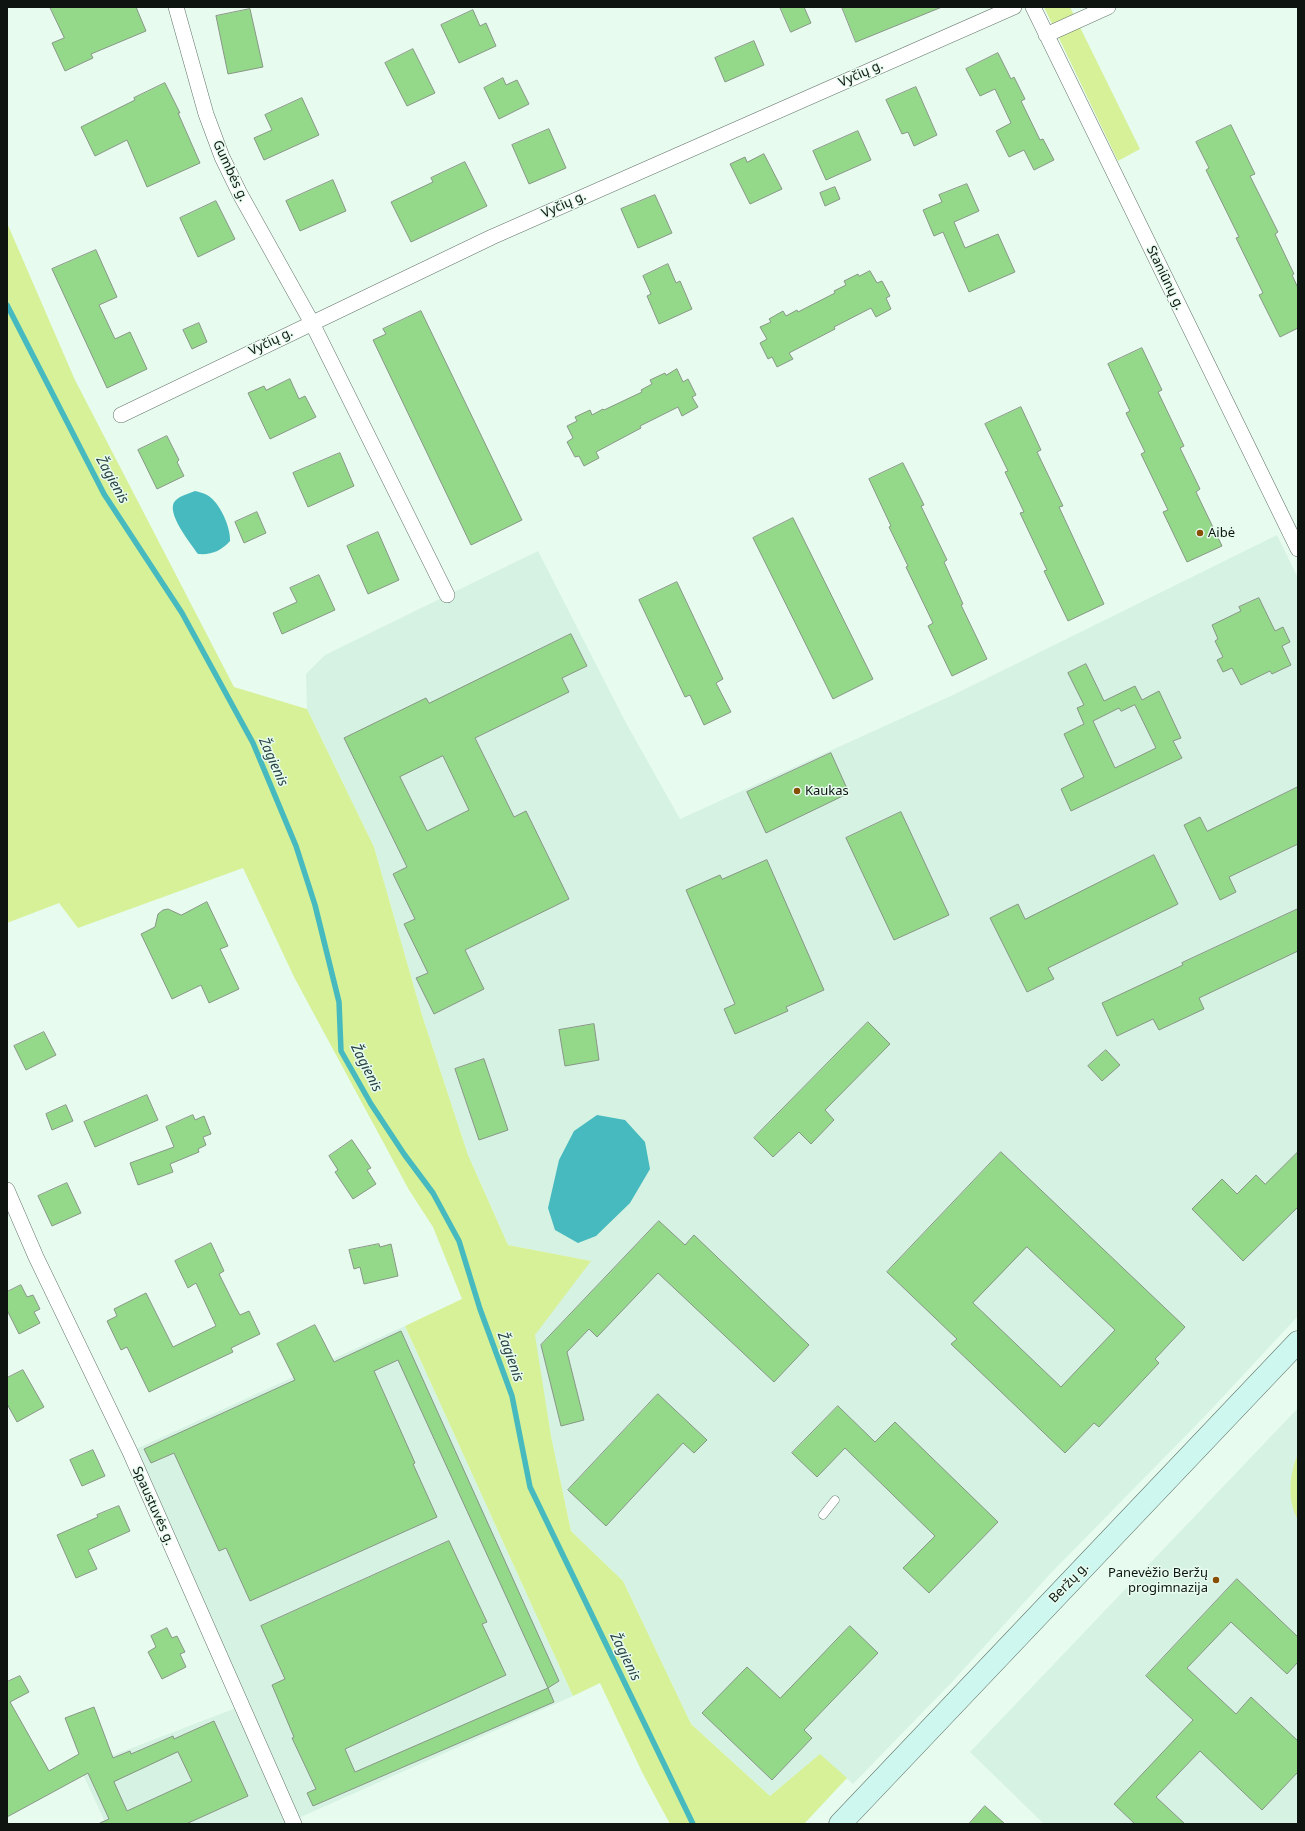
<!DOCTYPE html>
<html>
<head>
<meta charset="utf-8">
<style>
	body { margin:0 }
	#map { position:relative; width:1305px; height:1831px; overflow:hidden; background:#e7fbef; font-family:"Noto Sans",sans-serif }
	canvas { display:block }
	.frame { position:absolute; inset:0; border:8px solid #0e1511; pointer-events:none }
</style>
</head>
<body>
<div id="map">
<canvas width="1305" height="1831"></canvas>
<div class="frame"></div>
</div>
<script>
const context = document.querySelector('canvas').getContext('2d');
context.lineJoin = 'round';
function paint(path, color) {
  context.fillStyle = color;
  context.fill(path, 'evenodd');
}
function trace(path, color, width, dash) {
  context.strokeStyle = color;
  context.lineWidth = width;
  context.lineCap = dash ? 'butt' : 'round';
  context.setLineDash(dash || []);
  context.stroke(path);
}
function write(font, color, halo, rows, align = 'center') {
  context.font = font + ' "Noto Sans",sans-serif';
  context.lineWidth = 3;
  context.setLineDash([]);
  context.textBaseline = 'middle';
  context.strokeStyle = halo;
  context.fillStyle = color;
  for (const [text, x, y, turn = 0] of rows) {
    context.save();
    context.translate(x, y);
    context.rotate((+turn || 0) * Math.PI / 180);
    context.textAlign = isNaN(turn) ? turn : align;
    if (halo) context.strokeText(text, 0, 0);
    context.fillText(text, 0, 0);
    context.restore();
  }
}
const built = new Path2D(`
	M 1277,535 L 1298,578 L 1298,1316 L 1207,1414 L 1050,1574 L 952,1682 L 853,1784 L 820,1755 L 770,1796 L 691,1724 L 623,1581 L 571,1531 L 551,1436 L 534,1335 L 590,1261 L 508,1245 L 468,1155 L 422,1015 L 374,847 L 307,709 L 306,674 L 325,655 L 538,551 L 626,723 L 680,819 L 953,695 Z
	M 405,1326 L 573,1696 L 285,1824 L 106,1824 L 80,1768 L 249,1703 L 134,1450 Z
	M 1298,1408 L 1298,1824 L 1044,1824 L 970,1752 Z`);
const green = new Path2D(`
	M 1044,7 L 1070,7 L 1140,149 L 1118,161 Z
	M 7,223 L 75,380 L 234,687 L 307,709 L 374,847 L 422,1015 L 468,1155 L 508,1245 L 591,1261 L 535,1335 L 551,1436 L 571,1531 L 623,1581 L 691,1724 L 770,1796 L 820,1754 L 847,1778 L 804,1824 L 670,1824 L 642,1772 L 600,1683 L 573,1696 L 405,1326 L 462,1299 L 433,1227 L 409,1190 L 294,977 L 243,868 L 78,928 L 59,903 L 7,923 Z
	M 1298,1454 L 1298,1520 C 1287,1501 1289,1474 1298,1454 Z`);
const water = new Path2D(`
	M 195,491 C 199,492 204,493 207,495 C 220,502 231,528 230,541 C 221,551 212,555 198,554 C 191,544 165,512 175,501 C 181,495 188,494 195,491 Z
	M 597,1115 L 625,1120 L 645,1142 L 650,1169 L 630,1203 L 596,1236 L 578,1243 L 555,1230 L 548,1208 L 559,1160 L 574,1131 Z`);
const stream = new Path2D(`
	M 7,305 L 104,494 L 182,613 L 253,743 L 296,846 L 315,905 L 339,1002 L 341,1051 L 371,1104 L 404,1154 L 433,1193 L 459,1241 L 480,1309 L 512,1396 L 530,1487 L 693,1824`);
const building = new Path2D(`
	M 50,7 L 136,7 L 146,31 L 91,54 L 93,58 L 65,71 L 52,43 L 64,38 Z
	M 780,7 L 804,7 L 811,23 L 791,32 Z
	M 842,7 L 942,7 L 856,42 Z
	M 250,9 L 263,67 L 228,74 L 216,16 Z
	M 473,10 L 480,26 L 486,23 L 496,46 L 459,63 L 441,25 Z
	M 754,41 L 764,65 L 725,82 L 715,58 Z
	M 413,49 L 435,93 L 407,106 L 385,63 Z
	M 998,53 L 1011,79 L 1014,77 L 1025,99 L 1021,101 L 1040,140 L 1043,139 L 1054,160 L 1034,170 L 1024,150 L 1009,157 L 996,131 L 1011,123 L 995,89 L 980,96 L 966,69 Z
	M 503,78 L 506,85 L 517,80 L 529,104 L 499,119 L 484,88 Z
	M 165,83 L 180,113 L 178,113 L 200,163 L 147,187 L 127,140 L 95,156 L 81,127 L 135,100 L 134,98 Z
	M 916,87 L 937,135 L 914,146 L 908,132 L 902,134 L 886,100 Z
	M 302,98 L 319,135 L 264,160 L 254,138 L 272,130 L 265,115 Z
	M 1231,125 L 1255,174 L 1250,176 L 1278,232 L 1275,234 L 1294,274 L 1292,275 L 1298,288 L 1298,328 L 1280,337 L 1259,295 L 1263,293 L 1236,238 L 1239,237 L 1206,170 L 1209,168 L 1196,142 Z
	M 549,129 L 566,168 L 529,184 L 512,145 Z
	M 858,131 L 871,160 L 826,180 L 813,151 Z
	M 764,154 L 782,189 L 750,204 L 730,164 L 745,157 L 747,162 Z
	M 465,162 L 487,206 L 411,242 L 391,202 L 433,182 L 431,178 Z
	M 333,180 L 346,211 L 300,231 L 286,201 Z
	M 967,184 L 979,211 L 954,222 L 965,248 L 998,234 L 1015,272 L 969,292 L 943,232 L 934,236 L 923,210 L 942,202 L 939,195 Z
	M 835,187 L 840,199 L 825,206 L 820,193 Z
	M 655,195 L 672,233 L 638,248 L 621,209 Z
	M 216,201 L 235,239 L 198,257 L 180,218 Z
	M 96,250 L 117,297 L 99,305 L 115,339 L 130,332 L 147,369 L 107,388 L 52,269 Z
	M 668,264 L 676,283 L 680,281 L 692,309 L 659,324 L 647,296 L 651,294 L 643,276 Z
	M 870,271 L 877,283 L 882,281 L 890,296 L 886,298 L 891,309 L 876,317 L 871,308 L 834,327 L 835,329 L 789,353 L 793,359 L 777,367 L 772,357 L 768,359 L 760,343 L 767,339 L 760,327 L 771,322 L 769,319 L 783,311 L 786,316 L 797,310 L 798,312 L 835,293 L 834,291 L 846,285 L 844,281 L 858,274 L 859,276 Z
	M 421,311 L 522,520 L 471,545 L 373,340 L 386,334 L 383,329 Z
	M 199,323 L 207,342 L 192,349 L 183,330 Z
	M 1142,348 L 1162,390 L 1158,392 L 1184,446 L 1180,448 L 1200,489 L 1196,492 L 1222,546 L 1187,562 L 1163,512 L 1168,510 L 1141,454 L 1145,452 L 1126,413 L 1130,411 L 1108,364 Z
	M 677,369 L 683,382 L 688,379 L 696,395 L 692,397 L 698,407 L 682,416 L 678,407 L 640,426 L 641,428 L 596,452 L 599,458 L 584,466 L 579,456 L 575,457 L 567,442 L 573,438 L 567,426 L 577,421 L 575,417 L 590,410 L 592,415 L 603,409 L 604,410 L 642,392 L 641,390 L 652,384 L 650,380 L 665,373 L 666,375 Z
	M 290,379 L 299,399 L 305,396 L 316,417 L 270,439 L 248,393 L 264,386 L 266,390 Z
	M 1021,407 L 1041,450 L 1037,452 L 1063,506 L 1059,507 L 1104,604 L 1068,621 L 1044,571 L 1047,570 L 1020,513 L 1024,512 L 1005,472 L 1008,471 L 985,424 Z
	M 167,436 L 179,460 L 177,462 L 184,476 L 157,489 L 138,450 Z
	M 340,453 L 354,486 L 308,507 L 293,473 Z
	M 903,463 L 924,505 L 921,506 L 947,560 L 944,562 L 963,604 L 961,605 L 987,659 L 952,676 L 928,626 L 933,623 L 906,567 L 908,566 L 889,527 L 891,526 L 869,479 Z
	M 257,512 L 266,533 L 244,543 L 235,522 Z
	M 793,518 L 873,679 L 833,699 L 753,538 Z
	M 378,532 L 399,580 L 368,594 L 347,546 Z
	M 319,575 L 335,610 L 282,634 L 273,613 L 297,602 L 290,588 Z
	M 677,582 L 723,679 L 716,683 L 731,712 L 704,725 L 690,695 L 685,697 L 639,600 Z
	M 1259,598 L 1275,631 L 1283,627 L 1290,642 L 1282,646 L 1291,665 L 1272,674 L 1270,671 L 1241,685 L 1232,668 L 1223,672 L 1217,660 L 1223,657 L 1215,641 L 1218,639 L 1212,625 L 1241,611 L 1239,607 Z
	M 571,634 L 587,666 L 562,678 L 569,692 L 475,738 L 514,817 L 526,811 L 569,899 L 465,950 L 484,989 L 434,1014 L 416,978 L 428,973 L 404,924 L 415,919 L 393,874 L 407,867 L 344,738 L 426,698 L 429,703 ZM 443,756 L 469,810 L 427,831 L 400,777 Z
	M 1086,664 L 1104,701 L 1135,686 L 1142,700 L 1159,691 L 1181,738 L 1173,741 L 1182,758 L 1071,811 L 1061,789 L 1084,777 L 1064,734 L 1084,724 L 1077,708 L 1084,705 L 1068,673 ZM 1135,705 L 1156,748 L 1115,768 L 1093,721 L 1119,708 L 1121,711 Z
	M 831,753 L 849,793 L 766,833 L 747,792 Z
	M 1298,787 L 1298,844 L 1229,877 L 1236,892 L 1220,900 L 1184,825 L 1200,817 L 1207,831 Z
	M 901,812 L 949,915 L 894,940 L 846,838 Z
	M 1154,855 L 1178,904 L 1048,968 L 1054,979 L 1027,992 L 990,918 L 1018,904 L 1025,919 Z
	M 767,860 L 824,990 L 786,1007 L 788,1011 L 735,1034 L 724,1009 L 735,1004 L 686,890 L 720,875 L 722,879 Z
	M 207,902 L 228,946 L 220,949 L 239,989 L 209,1003 L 201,985 L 172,999 L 141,934 L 155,927 L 158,914 L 163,910 L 168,909 L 181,915 Z
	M 1298,909 L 1298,951 L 1199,998 L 1204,1009 L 1159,1030 L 1153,1019 L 1117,1036 L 1102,1003 L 1183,965 L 1182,963 Z
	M 868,1022 L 890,1044 L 825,1110 L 834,1120 L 811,1144 L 799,1132 L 773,1157 L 754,1138 Z
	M 594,1024 L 599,1060 L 565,1066 L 559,1030 Z
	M 44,1032 L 56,1055 L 26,1070 L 14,1046 Z
	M 1106,1050 L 1120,1065 L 1102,1081 L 1088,1066 Z
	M 484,1059 L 508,1130 L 479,1140 L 455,1069 Z
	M 147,1095 L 158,1120 L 95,1147 L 84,1122 Z
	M 66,1105 L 73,1121 L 52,1130 L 46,1114 Z
	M 193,1115 L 195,1120 L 204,1116 L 211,1134 L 203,1137 L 206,1145 L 198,1149 L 199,1152 L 170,1164 L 173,1172 L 138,1185 L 130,1163 L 174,1147 L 166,1127 Z
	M 352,1140 L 371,1168 L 367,1170 L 376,1184 L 353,1199 L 335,1172 L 338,1170 L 329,1156 Z
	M 1001,1152 L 1185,1327 L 1155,1359 L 1159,1363 L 1099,1427 L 1094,1423 L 1065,1453 L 951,1344 L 957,1339 L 887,1272 ZM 1027,1247 L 1115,1330 L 1061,1387 L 973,1303 Z
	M 1298,1152 L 1298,1207 L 1243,1261 L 1192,1209 L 1222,1179 L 1237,1194 L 1256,1175 L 1265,1184 Z
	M 67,1183 L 81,1213 L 52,1226 L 38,1196 Z
	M 659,1221 L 685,1245 L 694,1235 L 809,1345 L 774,1382 L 658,1273 L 597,1337 L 589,1329 L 567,1352 L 584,1420 L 561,1426 L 541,1345 Z
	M 211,1243 L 224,1271 L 219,1274 L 236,1308 L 240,1315 L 249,1311 L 260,1334 L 231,1348 L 233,1352 L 149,1392 L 127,1347 L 121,1350 L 107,1321 L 117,1316 L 114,1309 L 146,1293 L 173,1347 L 216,1326 L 196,1283 L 188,1288 L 175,1261 Z
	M 379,1244 L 380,1247 L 391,1244 L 398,1276 L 364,1284 L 360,1267 L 354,1269 L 349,1250 Z
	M 21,1285 L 27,1297 L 33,1295 L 40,1309 L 34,1312 L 40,1323 L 19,1334 L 7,1310 L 7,1292 Z
	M 315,1325 L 334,1362 L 401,1331 L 559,1681 L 548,1688 L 398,1360 L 374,1371 L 415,1463 L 413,1464 L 437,1517 L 250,1601 L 226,1548 L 219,1551 L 174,1453 L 151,1463 L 144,1449 L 295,1380 L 277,1344 Z
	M 23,1370 L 44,1407 L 17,1422 L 7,1404 L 7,1378 Z
	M 658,1394 L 707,1440 L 694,1453 L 683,1443 L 606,1526 L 568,1490 Z
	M 838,1406 L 875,1442 L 895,1422 L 998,1522 L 929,1593 L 903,1568 L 935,1536 L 845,1448 L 817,1477 L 792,1453 Z
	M 93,1450 L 105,1476 L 82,1486 L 70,1460 Z
	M 119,1506 L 130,1531 L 88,1550 L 97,1569 L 76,1578 L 57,1535 L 98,1517 L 97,1515 Z
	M 449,1541 L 487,1622 L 482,1624 L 506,1675 L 345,1749 L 355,1772 L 548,1688 L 554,1702 L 313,1806 L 307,1793 L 316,1789 L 292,1738 L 294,1737 L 272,1685 L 285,1679 L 261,1626 Z
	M 1237,1579 L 1298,1637 L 1298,1662 L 1287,1674 L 1231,1622 L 1187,1668 L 1236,1714 L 1251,1697 L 1298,1741 L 1298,1772 L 1262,1810 L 1200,1751 L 1156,1797 L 1185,1824 L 1135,1824 L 1114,1804 L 1193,1720 L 1146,1676 Z
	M 850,1626 L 878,1653 L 804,1730 L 812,1738 L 772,1780 L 702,1713 L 747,1667 L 780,1698 Z
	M 167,1628 L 172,1638 L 177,1636 L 185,1652 L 180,1654 L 186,1667 L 162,1679 L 148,1652 L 156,1647 L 151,1636 Z
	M 20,1676 L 29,1692 L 10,1702 L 49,1771 L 79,1754 L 65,1718 L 94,1707 L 113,1758 L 130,1751 L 131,1754 L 173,1736 L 174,1739 L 214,1721 L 248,1796 L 186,1824 L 98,1824 L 109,1819 L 88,1773 L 7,1817 L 7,1682 ZM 178,1752 L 192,1781 L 127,1811 L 114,1782 Z
	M 985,1806 L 1005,1824 L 969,1824 Z`);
const lane = new Path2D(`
	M 823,1515 L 835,1500`);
const street = new Path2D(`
	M 176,7 L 206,114 L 222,157 L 240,194 L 312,323 L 447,595
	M 1033,7 L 1298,549
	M 1046,35 L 1108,7
	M 121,415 L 492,237 L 1014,7
	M 7,1190 L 36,1257 L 130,1452 L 294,1824`);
const secondary = new Path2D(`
	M 840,1824 L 1298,1342`);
const markers = [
	[1200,533,4,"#874f01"],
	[797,791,4,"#874f01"],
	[1216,1580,4,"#874f01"]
];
const streetNames = [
	["Vyčių g.",861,74,-24],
	["Gumbės g.",230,171,65],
	["Vyčių g.",564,205,-24],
	["Staniūnų g.",1165,278,64],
	["Vyčių g.",271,342,-26],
	["Spaustuvės g.",153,1506,66],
	["Beržų g.",1069,1583,-46]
];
const poiNames = [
	["Aibė",1208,533],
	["Kaukas",805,791],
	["Panevėžio Beržų",1208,1573,"right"],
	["progimnazija",1208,1588,"right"]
];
const waterNames = [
	["Žagienis",112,480,61],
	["Žagienis",273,762,66],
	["Žagienis",366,1068,63],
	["Žagienis",510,1357,70],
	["Žagienis",625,1657,64]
];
paint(built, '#d6f2e2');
paint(green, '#d7f199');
paint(water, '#46babe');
trace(stream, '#46babe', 5.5);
paint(building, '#94d98a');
trace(building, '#899687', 1);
trace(lane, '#64756c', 9);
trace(street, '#64756c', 16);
trace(secondary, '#64756c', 23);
trace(lane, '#fff', 8);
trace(street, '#fff', 15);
trace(secondary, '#cef7ef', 22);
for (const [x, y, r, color] of markers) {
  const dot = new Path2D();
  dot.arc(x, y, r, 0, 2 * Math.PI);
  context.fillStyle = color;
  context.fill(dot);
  trace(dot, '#e7fbef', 1.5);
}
write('13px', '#0e1511', '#e7fbef', streetNames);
write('13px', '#0e1511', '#e7fbef', poiNames, 'left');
write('italic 14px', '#294344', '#e7fbef', waterNames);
</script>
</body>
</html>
